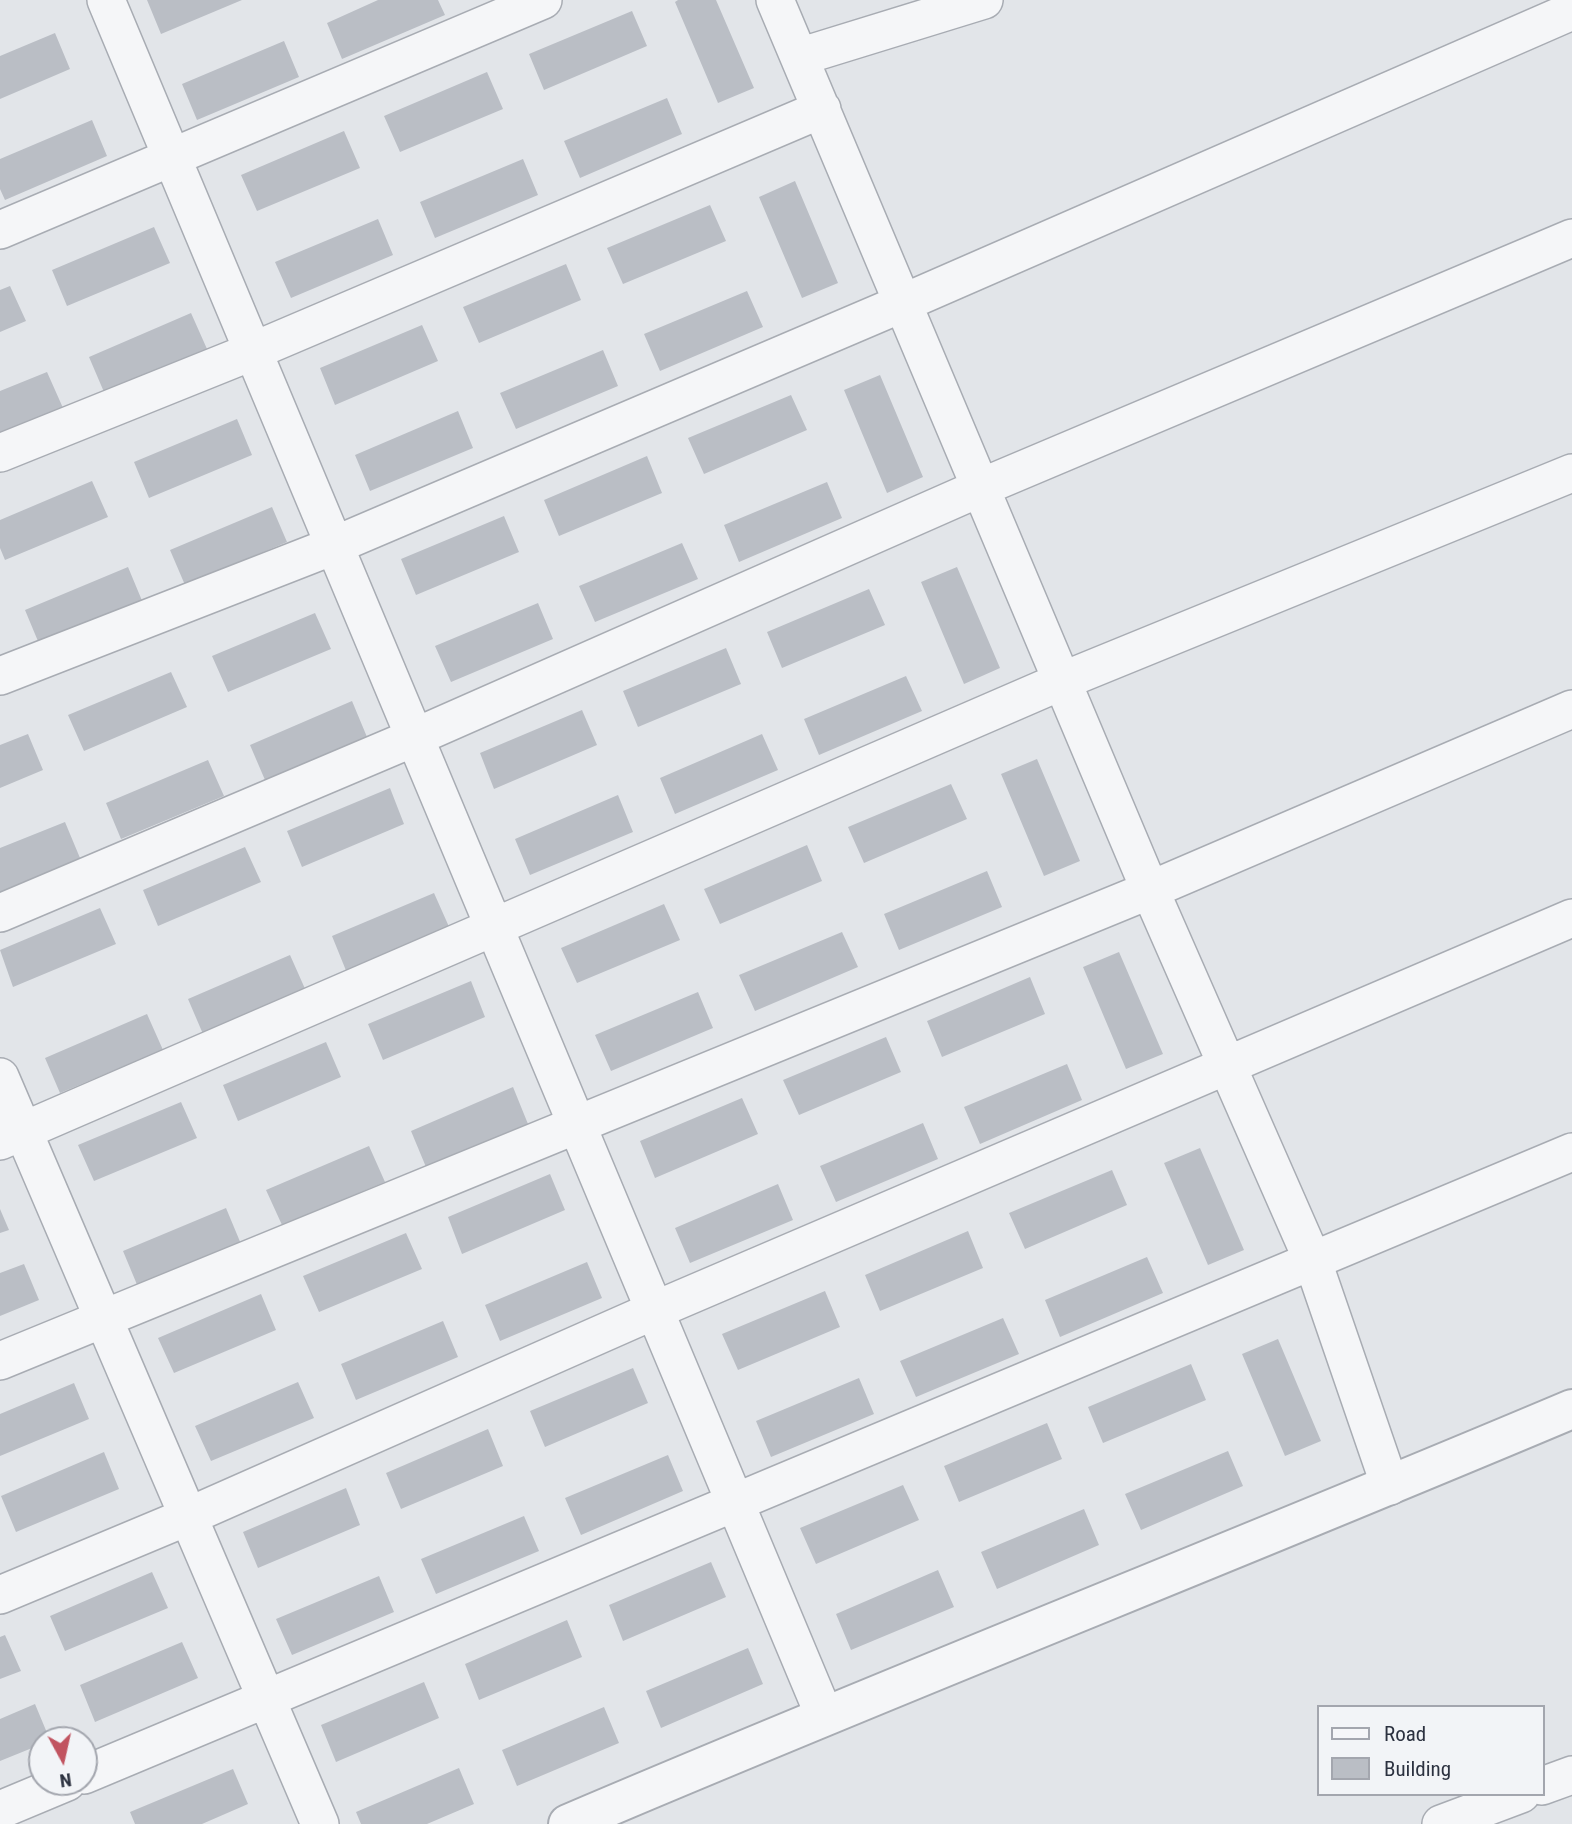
<!DOCTYPE html>
<html>
<head>
<meta charset="utf-8">
<style>
	body { margin:0 }
	#map { position:relative; width:1572px; height:1824px; overflow:hidden; background:#e2e5e9; font-family:"Roboto Condensed",sans-serif }
	canvas { display:block }
	.legend { position:absolute; left:1317px; top:1705px; width:228px; height:91px; box-sizing:border-box; background:#f2f4f7; border:2px solid #a3a6ae; margin:0; padding:9px 12px; list-style:none; font-size:21px; color:#2c3240 }
	.legend li { display:flex; align-items:center; gap:14px; height:35px }
	.legend b { width:35px; border:2px solid #a3a6ae }
	.north { position:absolute; left:28px; top:1726px; width:70px; height:70px; box-sizing:border-box; background:#f2f4f7; border:2px solid #a3a6ae; border-radius:50%; rotate:172deg; font-size:19px; font-weight:700; line-height:28px; text-align:center; color:#2c3240 }
	.north::after { content:''; display:block; margin:auto; width:24px; height:32px; background:#c15460; clip-path:polygon(50% 0,100% 100%,50% 72%,0 100%) }
</style>
</head>
<body>
<div id="map">
<canvas width="1572" height="1824"></canvas>
<ul class="legend">
<li><b style="height:9px;background:#f5f6f8"></b>Road</li>
<li><b style="height:19px;background:#babec5"></b>Building</li>
</ul>
<div class="north">N</div>
</div>
<script>
const context = document.querySelector('canvas').getContext('2d');
context.lineJoin = 'round';
function paint(path, color) {
  context.fillStyle = color;
  context.fill(path, 'evenodd');
}
function trace(path, color, width, dash) {
  context.strokeStyle = color;
  context.lineWidth = width;
  context.lineCap = dash ? 'butt' : 'round';
  context.setLineDash(dash || []);
  context.stroke(path);
}
const building = new Path2D(`
	M 147,0 L 242,0 L 161,34 Z
	M 378,0 L 438,0 L 445,15 L 342,59 L 327,23 Z
	M 678,0 L 716,0 L 754,88 L 718,103 L 675,2 Z
	M 632,11 L 647,46 L 544,90 L 529,54 Z
	M 55,33 L 70,69 L 0,99 L 0,56 Z
	M 284,41 L 299,77 L 197,120 L 182,84 Z
	M 487,72 L 503,109 L 400,152 L 384,116 Z
	M 667,98 L 682,134 L 580,178 L 564,141 Z
	M 92,120 L 107,156 L 5,200 L 0,189 L 0,159 Z
	M 344,131 L 360,168 L 257,211 L 241,175 Z
	M 523,159 L 538,195 L 435,238 L 420,202 Z
	M 795,181 L 838,283 L 802,298 L 759,197 Z
	M 710,205 L 726,241 L 623,284 L 607,248 Z
	M 378,219 L 393,255 L 291,298 L 275,262 Z
	M 154,227 L 170,263 L 67,306 L 52,270 Z
	M 566,264 L 581,300 L 479,343 L 463,307 Z
	M 10,286 L 26,321 L 0,332 L 0,290 Z
	M 747,291 L 763,327 L 660,371 L 644,334 Z
	M 191,313 L 207,349 L 104,392 L 89,357 Z
	M 422,325 L 438,361 L 335,405 L 320,368 Z
	M 603,350 L 618,386 L 516,429 L 500,393 Z
	M 47,372 L 63,408 L 0,435 L 0,391 Z
	M 880,375 L 923,477 L 887,493 L 844,390 Z
	M 791,395 L 807,430 L 704,474 L 688,438 Z
	M 458,411 L 473,448 L 370,491 L 355,455 Z
	M 237,419 L 252,455 L 149,498 L 134,462 Z
	M 647,456 L 662,493 L 559,536 L 544,500 Z
	M 92,481 L 108,517 L 5,560 L 0,548 L 0,520 Z
	M 827,482 L 842,518 L 739,562 L 724,525 Z
	M 272,507 L 287,542 L 185,585 L 170,550 Z
	M 504,516 L 519,552 L 416,595 L 401,559 Z
	M 682,543 L 698,579 L 595,622 L 579,586 Z
	M 128,567 L 143,603 L 40,646 L 25,610 Z
	M 957,567 L 1000,668 L 964,684 L 921,582 Z
	M 869,589 L 885,625 L 782,668 L 767,632 Z
	M 538,603 L 553,639 L 451,682 L 435,646 Z
	M 315,613 L 331,649 L 228,692 L 212,656 Z
	M 726,648 L 741,684 L 638,727 L 623,691 Z
	M 171,672 L 187,707 L 84,751 L 68,715 Z
	M 906,676 L 922,711 L 819,755 L 804,719 Z
	M 352,701 L 367,737 L 265,780 L 250,745 Z
	M 582,710 L 597,745 L 494,789 L 480,753 Z
	M 28,734 L 43,770 L 0,788 L 0,745 Z
	M 762,734 L 778,770 L 675,814 L 660,778 Z
	M 1037,759 L 1080,861 L 1044,876 L 1001,774 Z
	M 208,760 L 224,796 L 121,839 L 106,803 Z
	M 951,784 L 967,819 L 864,863 L 848,827 Z
	M 390,788 L 404,824 L 302,867 L 287,831 Z
	M 618,795 L 633,832 L 530,875 L 515,839 Z
	M 65,822 L 80,858 L 0,892 L 0,848 Z
	M 807,845 L 822,881 L 720,924 L 704,889 Z
	M 245,847 L 261,882 L 158,926 L 143,890 Z
	M 987,871 L 1002,907 L 899,950 L 884,914 Z
	M 434,893 L 450,929 L 347,973 L 332,936 Z
	M 664,904 L 680,940 L 577,983 L 561,948 Z
	M 100,908 L 116,944 L 13,987 L 0,950 Z
	M 842,932 L 858,967 L 755,1011 L 739,975 Z
	M 1119,952 L 1163,1054 L 1126,1069 L 1083,967 Z
	M 290,955 L 306,991 L 203,1034 L 188,999 Z
	M 1030,977 L 1045,1014 L 942,1057 L 927,1021 Z
	M 471,981 L 485,1017 L 383,1060 L 368,1024 Z
	M 698,992 L 713,1028 L 611,1071 L 595,1035 Z
	M 147,1014 L 163,1050 L 60,1093 L 45,1058 Z
	M 886,1037 L 901,1072 L 799,1115 L 783,1080 Z
	M 326,1042 L 341,1077 L 238,1121 L 223,1085 Z
	M 1067,1064 L 1082,1100 L 980,1144 L 964,1107 Z
	M 513,1087 L 528,1124 L 426,1167 L 411,1131 Z
	M 742,1098 L 758,1134 L 655,1178 L 640,1141 Z
	M 181,1102 L 197,1138 L 94,1181 L 78,1145 Z
	M 923,1123 L 938,1159 L 836,1202 L 820,1166 Z
	M 369,1146 L 385,1182 L 282,1225 L 266,1190 Z
	M 1200,1148 L 1244,1250 L 1208,1265 L 1164,1163 Z
	M 1112,1170 L 1127,1205 L 1025,1249 L 1009,1213 Z
	M 550,1174 L 565,1210 L 462,1254 L 448,1217 Z
	M 778,1184 L 793,1220 L 690,1263 L 675,1228 Z
	M 226,1208 L 241,1244 L 138,1287 L 123,1251 Z
	M 0,1209 L 9,1230 L 0,1233 Z
	M 968,1231 L 983,1268 L 880,1311 L 865,1275 Z
	M 406,1233 L 422,1269 L 319,1312 L 303,1276 Z
	M 1147,1257 L 1163,1293 L 1060,1337 L 1045,1300 Z
	M 587,1262 L 602,1298 L 500,1341 L 485,1305 Z
	M 24,1264 L 39,1300 L 0,1316 L 0,1273 Z
	M 825,1291 L 840,1327 L 738,1370 L 722,1334 Z
	M 261,1294 L 276,1330 L 174,1373 L 158,1338 Z
	M 1003,1318 L 1019,1354 L 916,1397 L 900,1361 Z
	M 443,1321 L 458,1357 L 356,1400 L 341,1364 Z
	M 1278,1339 L 1321,1441 L 1285,1456 L 1242,1354 Z
	M 1191,1364 L 1206,1400 L 1103,1443 L 1088,1407 Z
	M 633,1368 L 648,1403 L 545,1447 L 530,1411 Z
	M 859,1378 L 874,1414 L 771,1457 L 756,1421 Z
	M 298,1382 L 314,1418 L 211,1461 L 195,1426 Z
	M 74,1383 L 89,1419 L 0,1456 L 0,1414 Z
	M 1047,1423 L 1062,1459 L 959,1502 L 944,1466 Z
	M 488,1429 L 503,1466 L 401,1509 L 386,1473 Z
	M 1228,1451 L 1243,1486 L 1141,1530 L 1125,1494 Z
	M 104,1452 L 119,1489 L 16,1532 L 1,1496 Z
	M 668,1455 L 683,1491 L 581,1535 L 565,1498 Z
	M 903,1485 L 919,1520 L 816,1564 L 800,1528 Z
	M 346,1488 L 360,1525 L 258,1568 L 243,1532 Z
	M 1084,1509 L 1099,1545 L 997,1589 L 981,1552 Z
	M 524,1516 L 539,1551 L 436,1594 L 421,1559 Z
	M 711,1562 L 726,1597 L 623,1641 L 609,1605 Z
	M 938,1570 L 954,1607 L 851,1650 L 836,1614 Z
	M 152,1572 L 168,1608 L 65,1651 L 50,1616 Z
	M 379,1576 L 394,1612 L 292,1655 L 276,1619 Z
	M 567,1620 L 582,1657 L 479,1700 L 465,1664 Z
	M 5,1635 L 21,1671 L 0,1679 L 0,1637 Z
	M 182,1642 L 198,1678 L 95,1722 L 80,1685 Z
	M 748,1648 L 763,1684 L 661,1728 L 646,1691 Z
	M 424,1682 L 439,1718 L 336,1762 L 321,1725 Z
	M 35,1704 L 50,1740 L 42,1740 L 42,1744 L 0,1761 L 0,1719 Z
	M 604,1707 L 619,1743 L 517,1786 L 502,1750 Z
	M 459,1768 L 474,1804 L 427,1824 L 361,1824 L 356,1812 Z
	M 233,1769 L 248,1804 L 202,1824 L 135,1824 L 130,1812 Z`);
const minor = new Path2D(`
	M 106,0 L 824,1715
	M 775,0 L 1150,890 L 1312,1259 L 1390,1486
	M 799,57 L 984,0
	M 0,230 L 543,0
	M 0,453 L 251,352 L 822,109
	M 0,676 L 333,546 L 903,303 L 1572,11
	M 0,913 L 413,738 L 982,487 L 1572,238
	M 0,1077 L 320,1824
	M 0,1141 L 1062,681 L 1572,473
	M 0,1361 L 1150,890 L 1572,709
	M 0,1595 L 189,1516 L 653,1311 L 1572,918
	M 84,1775 L 1572,1152
	M 1542,1786 L 1572,1775
	M 0,1810 L 67,1782
	M 1441,1824 L 1521,1794`);
const tertiary = new Path2D(`
	M 568,1824 C 901,1682 1238,1550 1572,1409`);
paint(building, '#babec5');
trace(minor, '#a8acb3', 40);
trace(tertiary, '#a8acb3', 42);
trace(minor, '#f5f6f8', 37);
trace(tertiary, '#f5f6f8', 38);
</script>
</body>
</html>
